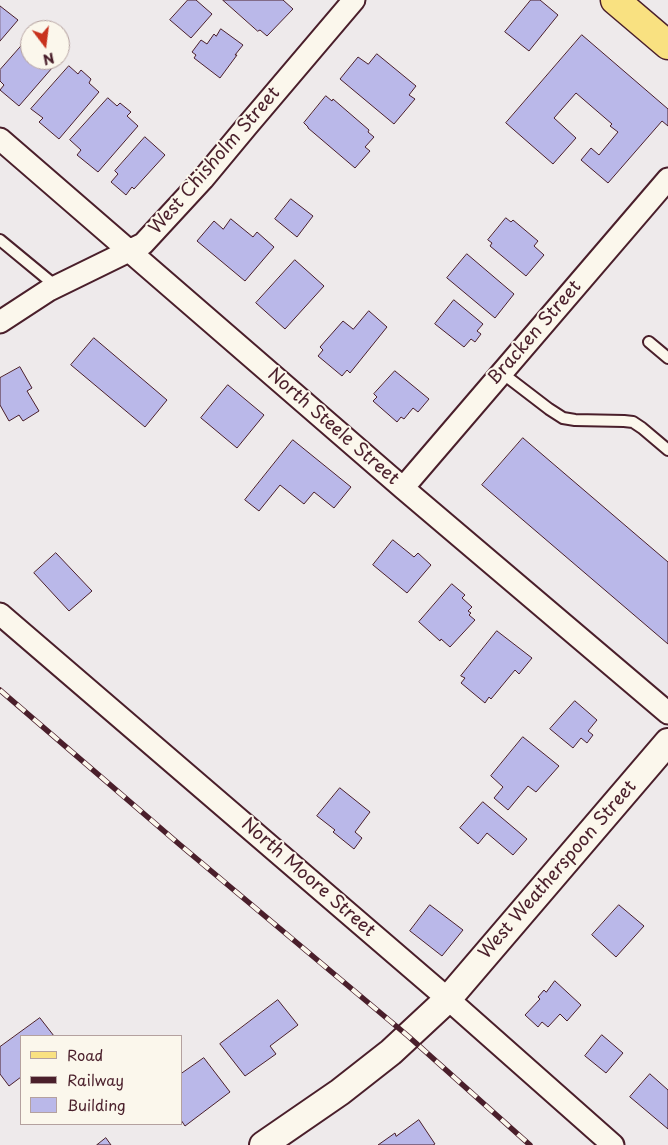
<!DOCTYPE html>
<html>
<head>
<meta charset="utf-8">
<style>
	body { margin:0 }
	#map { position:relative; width:668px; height:1145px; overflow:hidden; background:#eeeaeb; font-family:"Playpen Sans",sans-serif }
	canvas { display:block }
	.legend { position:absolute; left:20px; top:1035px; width:162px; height:90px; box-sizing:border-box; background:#fbf7ec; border:1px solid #b4a19f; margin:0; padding:6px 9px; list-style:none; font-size:15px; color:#4a1f2b }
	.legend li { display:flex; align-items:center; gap:10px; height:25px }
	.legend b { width:25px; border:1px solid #b4a19f }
	.north { position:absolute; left:20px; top:20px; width:50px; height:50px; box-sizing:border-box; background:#fbf7ec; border:1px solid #b4a19f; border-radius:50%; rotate:165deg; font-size:14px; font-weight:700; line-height:20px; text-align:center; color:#4a1f2b }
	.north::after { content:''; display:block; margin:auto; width:18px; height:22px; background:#c8321e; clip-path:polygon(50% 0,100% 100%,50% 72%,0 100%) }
</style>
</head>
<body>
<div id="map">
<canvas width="668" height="1145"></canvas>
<ul class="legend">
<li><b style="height:6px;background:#f9e181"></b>Road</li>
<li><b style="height:6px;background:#4a1f2b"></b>Railway</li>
<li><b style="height:14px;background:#bab8e9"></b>Building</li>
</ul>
<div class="north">N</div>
</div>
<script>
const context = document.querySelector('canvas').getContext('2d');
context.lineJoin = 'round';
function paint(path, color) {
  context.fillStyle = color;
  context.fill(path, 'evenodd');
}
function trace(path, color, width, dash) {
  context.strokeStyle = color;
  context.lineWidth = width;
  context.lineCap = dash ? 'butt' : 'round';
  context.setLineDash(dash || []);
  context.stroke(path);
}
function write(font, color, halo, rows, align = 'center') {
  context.font = font + ' "Playpen Sans",sans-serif';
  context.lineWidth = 4;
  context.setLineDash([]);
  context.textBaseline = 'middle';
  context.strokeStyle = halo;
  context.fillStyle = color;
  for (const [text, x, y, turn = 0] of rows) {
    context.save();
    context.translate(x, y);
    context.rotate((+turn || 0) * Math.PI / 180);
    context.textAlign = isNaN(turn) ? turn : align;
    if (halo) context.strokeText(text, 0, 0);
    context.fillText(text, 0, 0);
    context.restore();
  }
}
const building = new Path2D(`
	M 188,0 L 196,0 L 212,14 L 191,38 L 170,20 Z
	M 223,0 L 283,0 L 293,9 L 267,36 L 260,30 L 258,31 Z
	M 531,0 L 540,0 L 558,15 L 529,51 L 505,32 Z
	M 0,6 L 18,20 L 0,41 Z
	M 221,29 L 243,45 L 235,55 L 237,55 L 220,78 L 194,58 L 196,55 L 192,52 L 201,40 L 207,44 L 214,34 L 216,36 Z
	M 582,35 L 668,109 L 668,126 L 662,121 L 608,183 L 581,160 L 591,148 L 599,155 L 618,132 L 610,126 L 612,124 L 576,93 L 554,118 L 576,138 L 553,164 L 506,123 Z
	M 30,36 L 30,60 L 59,60 L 19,106 L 0,90 L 4,85 L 0,81 L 0,70 Z
	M 377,54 L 416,86 L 409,95 L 415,99 L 394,124 L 340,79 L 358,57 L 368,64 Z
	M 69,66 L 78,74 L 81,70 L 91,79 L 89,83 L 99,92 L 59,139 L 39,122 L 43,118 L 31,109 Z
	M 326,96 L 332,101 L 333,99 L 369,130 L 368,132 L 374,137 L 365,147 L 370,151 L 355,168 L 308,128 L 308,127 L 304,123 Z
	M 108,98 L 117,106 L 120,103 L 131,112 L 127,116 L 138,126 L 98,172 L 77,155 L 81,150 L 70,140 Z
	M 145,137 L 165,155 L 134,189 L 132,187 L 126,195 L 111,182 L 118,174 L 115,171 Z
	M 291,199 L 313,216 L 297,237 L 275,219 Z
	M 506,218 L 511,222 L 513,220 L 538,241 L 534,246 L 544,255 L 526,276 L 490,246 L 492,243 L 488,240 Z
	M 231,219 L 253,237 L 257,232 L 274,247 L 245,281 L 197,241 L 214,221 L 223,229 Z
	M 467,254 L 514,294 L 495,318 L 447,278 Z
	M 295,260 L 324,286 L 285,329 L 256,303 Z
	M 454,300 L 483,324 L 477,331 L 481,334 L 475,342 L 471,339 L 464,347 L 435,324 Z
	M 369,311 L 387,327 L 350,373 L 347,370 L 342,376 L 318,356 L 323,350 L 320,347 L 343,321 L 353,329 Z
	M 94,338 L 167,400 L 145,427 L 71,365 Z
	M 20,367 L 32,388 L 27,391 L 39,411 L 23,421 L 19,415 L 9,421 L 0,405 L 0,378 Z
	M 395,371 L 429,399 L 418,412 L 413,408 L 404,419 L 401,417 L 397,422 L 373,401 L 377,397 L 374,394 Z
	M 228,385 L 264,415 L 237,448 L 201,418 Z
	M 523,438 L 668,562 L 668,644 L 482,485 Z
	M 293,440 L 351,487 L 334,508 L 314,492 L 304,504 L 280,485 L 259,511 L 245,500 Z
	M 393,540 L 414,557 L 418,553 L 431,565 L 407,593 L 373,565 Z
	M 56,553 L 92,591 L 69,611 L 34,573 Z
	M 452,584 L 465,595 L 462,598 L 472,607 L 468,611 L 471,613 L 469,615 L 475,620 L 450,647 L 441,639 L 440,641 L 419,622 Z
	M 497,631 L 532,658 L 519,674 L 515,670 L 491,699 L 489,697 L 485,703 L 461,683 L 465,678 L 461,676 Z
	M 575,701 L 597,720 L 588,731 L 593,735 L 587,743 L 581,738 L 573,748 L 550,729 Z
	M 523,737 L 559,766 L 536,792 L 528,786 L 508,810 L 494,798 L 503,787 L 491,776 Z
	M 340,788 L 370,812 L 355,832 L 362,838 L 354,849 L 333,832 L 335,830 L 317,816 Z
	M 483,802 L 527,839 L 513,855 L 487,833 L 478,844 L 460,828 Z
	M 430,905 L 463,930 L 442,956 L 410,931 Z
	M 619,905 L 644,926 L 616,957 L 592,935 Z
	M 555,981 L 581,1005 L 567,1021 L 560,1014 L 548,1027 L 542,1022 L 538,1027 L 525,1015 L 540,999 L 538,997 L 544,990 L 546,992 Z
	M 278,1000 L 298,1025 L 270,1046 L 276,1054 L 245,1076 L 220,1044 Z
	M 40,1018 L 54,1036 L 21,1036 L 21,1077 L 9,1086 L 0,1074 L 0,1047 Z
	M 602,1035 L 623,1053 L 606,1073 L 585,1056 Z
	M 204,1058 L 230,1092 L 185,1126 L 181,1120 L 181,1074 Z
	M 650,1074 L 668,1090 L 668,1129 L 630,1097 Z
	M 419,1120 L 435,1144 L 433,1145 L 378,1145 L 395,1133 L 396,1136 Z
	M 106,1138 L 111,1145 L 97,1145 Z`);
const service = new Path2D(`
	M 0,240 L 57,287
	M 649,342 L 668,358
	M 502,373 L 549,409 L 563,418 L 575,420 L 624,421 L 633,422 L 642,428 L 668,450`);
const minor = new Path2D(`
	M 0,139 L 403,488 L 668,713
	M 0,322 L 49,290 L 143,244 L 203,179 L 247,126 L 354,0
	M 403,488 L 668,179
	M 0,614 L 448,999 L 613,1145`);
const tertiary = new Path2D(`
	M 263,1145 L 340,1092 L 391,1052 L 448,999 L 668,742`);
const primary = new Path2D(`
	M 615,0 L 668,45`);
const rail = new Path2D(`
	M 0,690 L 179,844 L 408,1036 L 530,1145`);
const streetNames = [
	["West Chisholm Street",215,161,-49],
	["Bracken Street",535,333,-49],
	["North Steele Street",333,427,41],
	["West Weatherspoon Street",558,870,-49],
	["North Moore Street",308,878,41]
];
paint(building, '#bab8e9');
trace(building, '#4a1f2b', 1);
trace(service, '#4a1f2b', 14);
trace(minor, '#4a1f2b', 25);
trace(tertiary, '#4a1f2b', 30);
trace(primary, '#4a1f2b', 31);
trace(service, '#fbf7ec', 10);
trace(minor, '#fbf7ec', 21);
trace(tertiary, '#fbf7ec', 26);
trace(primary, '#f9e181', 28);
trace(rail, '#4a1f2b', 5.5);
trace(rail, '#fbf7ec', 4, [11]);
write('18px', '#4a1f2b', '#fbf7ec', streetNames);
</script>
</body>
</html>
